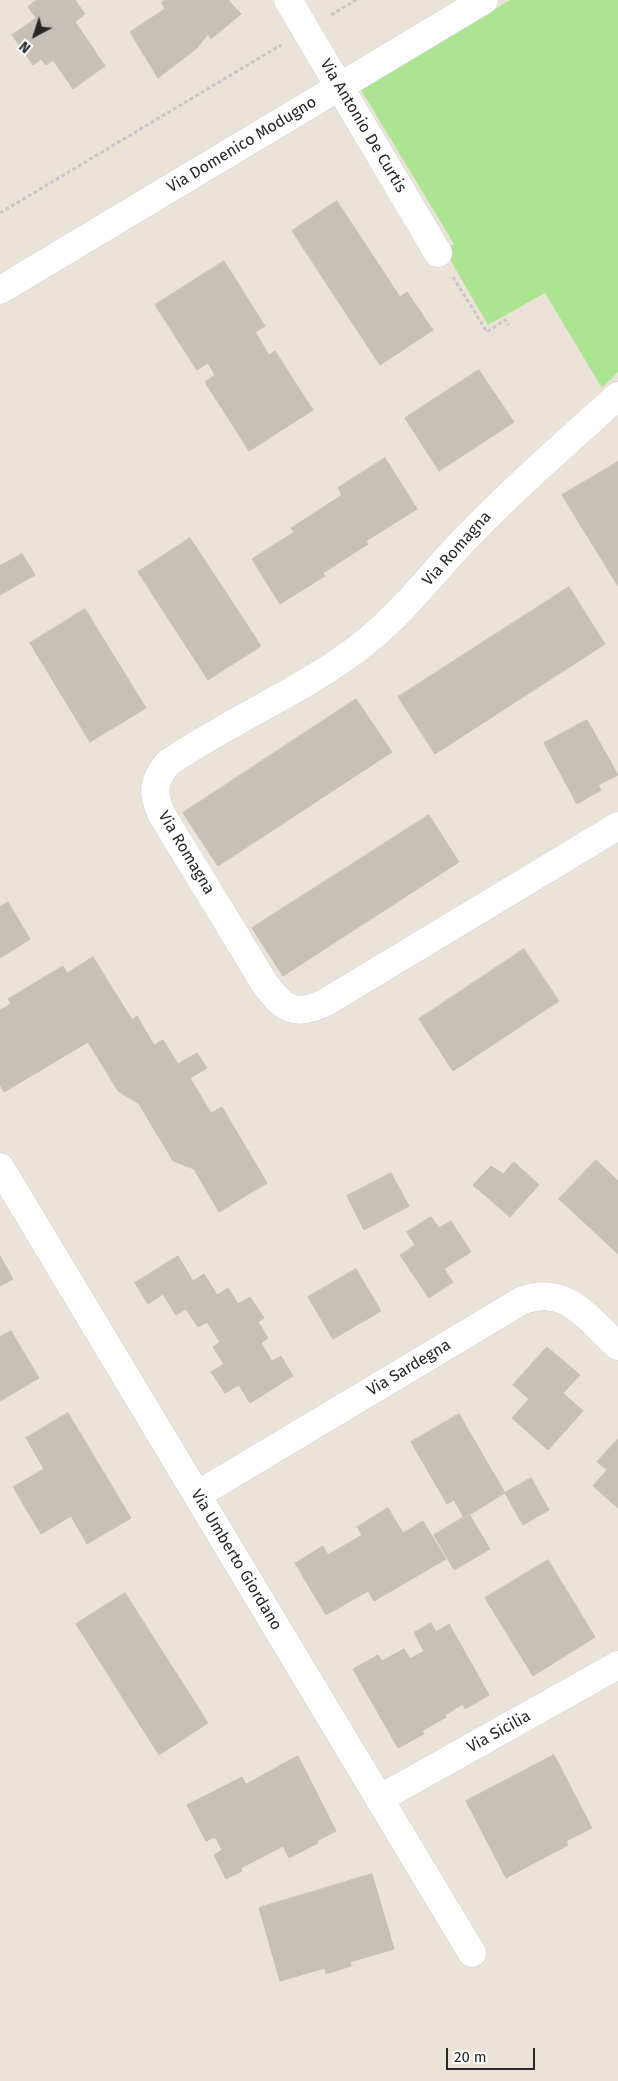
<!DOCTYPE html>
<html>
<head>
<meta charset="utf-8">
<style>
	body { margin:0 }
	#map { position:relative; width:618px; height:2081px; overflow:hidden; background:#ebe3d8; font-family:"Fira Sans",sans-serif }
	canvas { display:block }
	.north { position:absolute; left:10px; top:10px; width:50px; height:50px; -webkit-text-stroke:4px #fff; paint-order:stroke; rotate:220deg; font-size:14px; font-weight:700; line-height:20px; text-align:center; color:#272727 }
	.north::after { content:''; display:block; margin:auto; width:18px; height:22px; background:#272727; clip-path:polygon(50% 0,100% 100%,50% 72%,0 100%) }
	.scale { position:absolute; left:446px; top:2048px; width:89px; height:22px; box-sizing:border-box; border:2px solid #272727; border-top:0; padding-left:6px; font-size:15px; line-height:18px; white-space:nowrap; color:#272727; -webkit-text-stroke:4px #fff; paint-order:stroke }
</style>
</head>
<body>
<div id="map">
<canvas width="618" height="2081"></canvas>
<div class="north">N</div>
<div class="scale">20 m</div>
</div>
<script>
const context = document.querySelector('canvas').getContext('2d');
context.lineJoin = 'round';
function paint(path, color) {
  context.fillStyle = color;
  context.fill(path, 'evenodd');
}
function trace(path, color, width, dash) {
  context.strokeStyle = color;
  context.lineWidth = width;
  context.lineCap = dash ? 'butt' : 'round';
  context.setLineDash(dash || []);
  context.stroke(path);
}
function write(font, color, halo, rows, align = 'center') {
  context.font = font + ' "Fira Sans",sans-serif';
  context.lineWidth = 5;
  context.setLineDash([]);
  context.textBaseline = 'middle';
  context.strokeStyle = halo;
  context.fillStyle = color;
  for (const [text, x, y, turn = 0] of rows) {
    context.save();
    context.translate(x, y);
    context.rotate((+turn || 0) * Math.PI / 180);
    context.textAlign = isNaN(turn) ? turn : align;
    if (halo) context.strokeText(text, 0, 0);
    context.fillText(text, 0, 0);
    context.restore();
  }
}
const green = new Path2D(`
	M 510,0 L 618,0 L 618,372 L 602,388 L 545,293 L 488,325 L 444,249 L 454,244 L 361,90 Z`);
const building = new Path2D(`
	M 37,0 L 75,0 L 85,14 L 75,22 L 105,66 L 73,89 L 53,60 L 46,65 L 41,59 L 33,65 L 12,35 L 36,18 L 28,7 Z
	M 165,0 L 228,0 L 241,14 L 211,39 L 208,34 L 197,48 L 158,78 L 130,32 L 165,9 L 162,3 Z
	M 337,201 L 400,297 L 407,292 L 433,330 L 380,365 L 292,231 Z
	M 224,261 L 265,326 L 255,332 L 269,355 L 275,351 L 313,410 L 249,451 L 205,382 L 215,375 L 208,363 L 197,370 L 155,305 Z
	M 479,370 L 514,422 L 439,471 L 405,418 Z
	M 385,458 L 417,509 L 366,541 L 368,544 L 323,573 L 325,576 L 280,604 L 252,559 L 294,532 L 291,528 L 342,495 L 338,488 Z
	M 618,462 L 618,586 L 562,495 Z
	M 190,538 L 261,646 L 208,680 L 138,572 Z
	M 22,554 L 35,575 L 0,595 L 0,566 Z
	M 569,587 L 605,644 L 435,754 L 398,697 Z
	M 85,609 L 146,708 L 90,742 L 30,643 Z
	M 356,699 L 392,752 L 218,866 L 183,813 Z
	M 587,720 L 618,775 L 598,785 L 601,790 L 577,804 L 544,743 Z
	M 429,815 L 459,862 L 283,976 L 252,928 Z
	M 8,902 L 30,939 L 0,958 L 0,907 Z
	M 524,949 L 559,1001 L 453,1071 L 419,1019 Z
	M 93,957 L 132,1020 L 137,1016 L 154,1045 L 163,1040 L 178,1064 L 197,1053 L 207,1068 L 190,1078 L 211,1113 L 222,1107 L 267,1183 L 219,1212 L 194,1169 L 173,1161 L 139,1104 L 118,1091 L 88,1042 L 4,1092 L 0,1085 L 0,1010 L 11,1004 L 8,999 L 63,966 L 67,973 Z
	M 596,1160 L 618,1181 L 618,1254 L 559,1199 Z
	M 514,1162 L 539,1185 L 510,1217 L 473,1185 L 491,1166 L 503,1174 Z
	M 391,1173 L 409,1206 L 364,1230 L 347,1196 Z
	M 431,1217 L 439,1228 L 451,1221 L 471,1252 L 444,1269 L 453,1282 L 429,1298 L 400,1255 L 415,1245 L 407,1232 Z
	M 0,1256 L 13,1279 L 0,1286 Z
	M 178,1256 L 193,1281 L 204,1274 L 217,1295 L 228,1288 L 238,1304 L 250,1297 L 264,1318 L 258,1322 L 268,1338 L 261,1343 L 272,1361 L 281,1356 L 293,1376 L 250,1403 L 239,1385 L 225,1393 L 211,1372 L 224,1364 L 213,1347 L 220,1342 L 207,1322 L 198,1327 L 186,1309 L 176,1315 L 163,1294 L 148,1304 L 135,1283 Z
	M 356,1269 L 381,1311 L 333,1339 L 308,1297 Z
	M 11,1331 L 39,1378 L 0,1401 L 0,1337 Z
	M 547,1347 L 580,1375 L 563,1393 L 583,1411 L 548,1450 L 512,1418 L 529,1399 L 513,1385 Z
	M 68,1413 L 131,1518 L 87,1544 L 71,1516 L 41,1534 L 13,1487 L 44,1469 L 26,1438 Z
	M 459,1414 L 505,1493 L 464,1518 L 454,1500 L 447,1504 L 411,1442 Z
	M 618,1439 L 618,1508 L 593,1486 L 607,1470 L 597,1462 Z
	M 531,1478 L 549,1510 L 523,1525 L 505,1493 Z
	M 388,1508 L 403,1533 L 423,1521 L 446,1559 L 374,1601 L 368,1591 L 326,1615 L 295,1563 L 323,1546 L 328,1555 L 362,1535 L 357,1527 Z
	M 469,1514 L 490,1549 L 454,1570 L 434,1535 Z
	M 548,1560 L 595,1637 L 533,1676 L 485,1598 Z
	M 125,1593 L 208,1723 L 159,1755 L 76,1624 Z
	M 431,1623 L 436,1632 L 449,1624 L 489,1695 L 465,1709 L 463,1704 L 445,1715 L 446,1717 L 422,1731 L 424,1734 L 398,1748 L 353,1669 L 378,1655 L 382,1661 L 404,1649 L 410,1659 L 424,1651 L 414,1633 Z
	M 554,1755 L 592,1828 L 566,1841 L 568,1845 L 506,1878 L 466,1801 Z
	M 298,1756 L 336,1831 L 317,1841 L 318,1843 L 289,1858 L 283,1846 L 241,1868 L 242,1871 L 226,1879 L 214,1855 L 222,1850 L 215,1837 L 206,1841 L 187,1805 L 242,1777 L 246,1784 Z
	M 372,1874 L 394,1949 L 350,1962 L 351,1966 L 326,1974 L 325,1968 L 280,1981 L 259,1908 Z`);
const path = new Path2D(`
	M 331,15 L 356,0
	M 0,213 L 281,45
	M 453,277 L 487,332 L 505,320 L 509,325`);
const minor = new Path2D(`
	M 288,0 L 438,253
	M 0,290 L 484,0
	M 618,396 C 566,443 514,488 466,538 C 433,572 405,610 367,641 C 306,690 232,719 168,763 C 152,781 152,794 162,815 L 265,984 C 284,1010 296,1017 326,1002 L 618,826
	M 0,1167 L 472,1953
	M 197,1495 L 521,1301 C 565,1283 588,1319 618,1346
	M 379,1799 L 618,1665`);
const streetNames = [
	["Via Antonio De Curtis",363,126,59],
	["Via Domenico Modugno",242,145,-31],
	["Via Romagna",457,549,-48],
	["Via Romagna",186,853,59],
	["Via Sardegna",409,1368,-31],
	["Via Umberto Giordano",236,1560,59],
	["Via Sicilia",499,1732,-29]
];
paint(green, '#ade492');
paint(building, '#c6c0b8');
trace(building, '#c6bfb2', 1);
trace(minor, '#cdd1e1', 29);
trace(path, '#c7c7c7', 3, [4, 2.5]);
trace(minor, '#fff', 28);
write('16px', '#272727', '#fff', streetNames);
</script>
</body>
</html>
